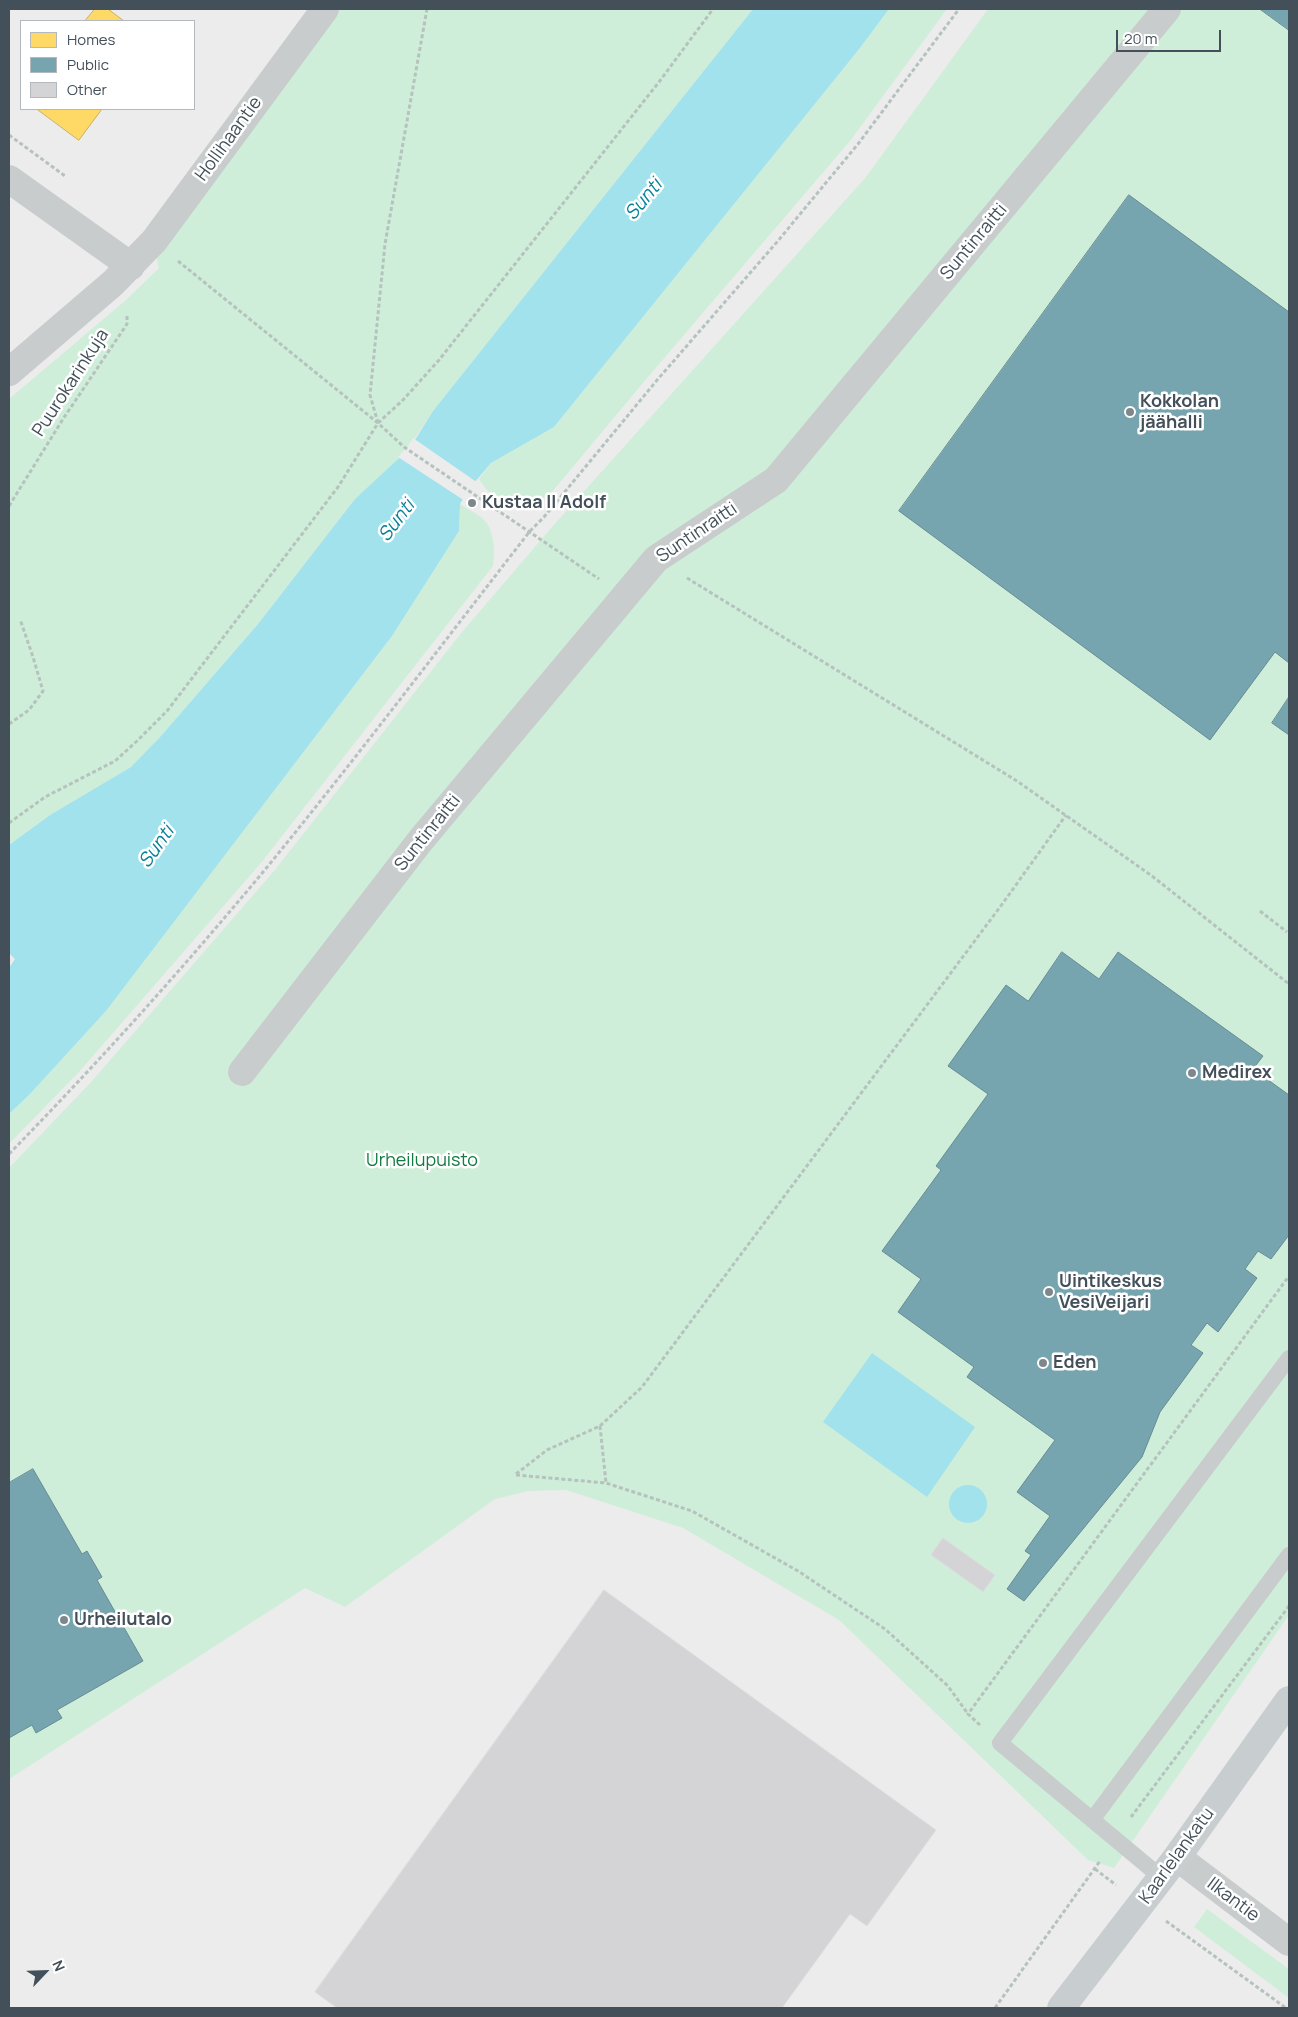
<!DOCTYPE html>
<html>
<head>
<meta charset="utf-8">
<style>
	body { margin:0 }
	#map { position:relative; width:1298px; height:2017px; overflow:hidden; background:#edecec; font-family:Manrope,sans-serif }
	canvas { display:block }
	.frame { position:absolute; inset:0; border:10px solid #435059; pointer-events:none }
	.legend { position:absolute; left:20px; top:20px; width:175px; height:90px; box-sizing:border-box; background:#fff; border:1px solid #b4b9bd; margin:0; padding:6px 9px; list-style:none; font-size:15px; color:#435059 }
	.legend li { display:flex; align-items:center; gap:10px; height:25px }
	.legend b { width:25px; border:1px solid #b4b9bd }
	.north { position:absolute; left:20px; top:1947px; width:50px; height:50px; -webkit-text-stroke:4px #fff; paint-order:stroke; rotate:66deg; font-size:14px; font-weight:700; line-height:20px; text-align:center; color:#435059 }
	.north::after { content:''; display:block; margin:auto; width:18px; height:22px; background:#435059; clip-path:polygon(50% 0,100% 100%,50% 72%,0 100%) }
	.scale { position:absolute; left:1116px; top:30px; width:105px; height:22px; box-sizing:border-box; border:2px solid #435059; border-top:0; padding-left:6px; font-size:15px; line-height:18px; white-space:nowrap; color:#435059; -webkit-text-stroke:4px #fff; paint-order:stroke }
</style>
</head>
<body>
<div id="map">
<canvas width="1298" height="2017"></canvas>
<div class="frame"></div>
<ul class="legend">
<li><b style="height:14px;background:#ffd966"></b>Homes</li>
<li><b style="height:14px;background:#76a5af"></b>Public</li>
<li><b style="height:14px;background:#d4d4d7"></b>Other</li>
</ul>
<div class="north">N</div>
<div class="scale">20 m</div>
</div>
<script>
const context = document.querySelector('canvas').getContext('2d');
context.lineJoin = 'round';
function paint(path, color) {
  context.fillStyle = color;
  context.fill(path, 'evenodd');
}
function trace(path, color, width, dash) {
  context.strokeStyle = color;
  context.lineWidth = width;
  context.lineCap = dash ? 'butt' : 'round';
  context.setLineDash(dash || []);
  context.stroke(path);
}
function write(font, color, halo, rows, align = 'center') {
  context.font = font + ' Manrope,sans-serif';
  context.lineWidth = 5;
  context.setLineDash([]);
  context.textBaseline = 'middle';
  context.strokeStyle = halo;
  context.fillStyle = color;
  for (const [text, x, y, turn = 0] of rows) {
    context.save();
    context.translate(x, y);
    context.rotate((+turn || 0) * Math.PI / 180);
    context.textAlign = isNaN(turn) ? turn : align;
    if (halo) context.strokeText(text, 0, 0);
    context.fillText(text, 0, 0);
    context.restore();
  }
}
const green = new Path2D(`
	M 312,9 L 753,9 L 433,411 L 417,435 L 392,467 L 355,499 L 258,624 L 161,736 L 131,767 L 50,815 L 9,845 L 9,399 L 126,300 L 159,268 L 149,225 Z
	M 889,9 L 947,9 L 850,141 L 648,377 L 552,492 C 536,505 512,511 494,497 C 488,492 483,485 479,479 L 491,463 L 554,427 L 860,48 Z
	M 988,9 L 1289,9 L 1289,1615 L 1114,1868 L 1088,1860 L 839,1620 L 683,1528 L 566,1490 L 529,1491 L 495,1499 L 345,1607 L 305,1588 L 9,1779 L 9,1168 L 92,1081 L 274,871 L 462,632 L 552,527 L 866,177 Z
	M 460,504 C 467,509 474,512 481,517 C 495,528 495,551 493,566 L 261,863 L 79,1072 L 9,1144 L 9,1114 L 30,1094 L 106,1011 L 392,636 L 459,531 Z
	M 1207,1909 L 1289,1969 L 1289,1998 L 1194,1927 Z`);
const water = new Path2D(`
	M 753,9 L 889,9 L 860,48 L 554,427 L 491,463 L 469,489 L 460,504 L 459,531 L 392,636 L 106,1011 L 30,1094 L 9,1114 L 9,968 L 15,959 L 9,953 L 9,845 L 50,815 L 131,767 L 161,736 L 258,624 L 355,499 L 410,448 L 433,411 Z
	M 872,1353 L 975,1427 L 927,1497 L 823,1422 Z
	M949 1504a19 19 0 1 1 38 0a19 19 0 1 1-38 0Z`);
const pier = new Path2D(`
	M 413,438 L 478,483 L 465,501 L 398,457 L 408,446 Z`);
const homes = new Path2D(`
	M 95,9 L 108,9 L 124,21 L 85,21 Z
	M 37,109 L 102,109 L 79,140 Z`);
const public = new Path2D(`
	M 1260,9 L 1289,9 L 1289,30 Z
	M 1129,195 L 1289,312 L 1289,663 L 1275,652 L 1210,740 L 899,511 Z
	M 1289,697 L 1289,735 L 1272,723 Z
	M 1062,952 L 1099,979 L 1118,952 L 1263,1056 L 1253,1069 L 1289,1095 L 1289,1235 L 1271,1259 L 1258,1251 L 1245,1269 L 1257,1278 L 1218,1332 L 1207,1323 L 1191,1345 L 1203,1353 L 1160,1412 L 1142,1457 L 1024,1601 L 1007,1589 L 1031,1555 L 1025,1551 L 1050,1516 L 1017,1492 L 1055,1440 L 967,1377 L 974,1367 L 898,1312 L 921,1279 L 882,1251 L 941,1170 L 936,1166 L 988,1094 L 948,1066 L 1006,985 L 1028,1001 Z
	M 33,1469 L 82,1554 L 87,1551 L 102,1577 L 97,1580 L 143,1661 L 57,1710 L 62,1718 L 36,1733 L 32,1725 L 9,1738 L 9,1483 Z`);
const building = new Path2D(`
	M 943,1538 L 995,1575 L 983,1592 L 931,1555 Z
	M 604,1590 L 936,1830 L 867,1926 L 850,1914 L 782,2008 L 337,2008 L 315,1992 Z`);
const path = new Path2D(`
	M 9,135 L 65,176
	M 178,261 L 378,423 L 404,447 L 599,579
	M 378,423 L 403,400 L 439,360 L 659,82 L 713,9
	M 9,506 L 63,419 L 127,324 L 127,314
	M 687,578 L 1017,781 L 1152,876 L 1289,984
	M 9,724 L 29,710 L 43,691 L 33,657 L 20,619
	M 9,823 L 45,797 L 115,761 L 137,741 L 167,711 L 338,487 L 378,423 L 370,395 L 385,244 L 427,9
	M 1260,911 L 1287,932
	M 9,1154 C 99,1062 186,965 268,866 C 358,756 443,643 530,531 L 544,517 L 658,379 L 777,242 L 858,144 L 959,9
	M 600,1426 L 606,1483
	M 516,1474 L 547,1450 L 600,1426 L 642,1387 L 1003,903 L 1066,815
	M 516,1475 L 606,1483 L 692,1511 L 798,1571 L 885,1629 L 948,1686 L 968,1714
	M 980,1725 L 968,1714 L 1289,1276
	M 1131,1817 L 1289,1606
	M 1095,1869 L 1116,1885
	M 1166,1921 L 1286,2008
	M 995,2008 L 1100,1861`);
const lane = new Path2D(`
	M 1092,1820 L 1289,1555
	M 1162,1878 L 1000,1743 L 1289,1358`);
const street = new Path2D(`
	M 9,179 L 131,266
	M 9,372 L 113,283 L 154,241 L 325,9
	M 242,1072 L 420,841 L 656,559 L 776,480 L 1167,9
	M 1177,1857 L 1289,1942`);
const secondary = new Path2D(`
	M 1061,2008 L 1177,1857 L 1289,1700`);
const markers = [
	[1130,412,5,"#7e878c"],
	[472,503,5,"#7e878c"],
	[1192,1073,5,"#7e878c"],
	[1049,1292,5,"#7e878c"],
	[1043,1363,5,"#7e878c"],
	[64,1620,5,"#7e878c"]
];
const streetNames = [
	["Hollihaantie",229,139,-54],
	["Suntinraitti",974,242,-50],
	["Puurokarinkuja",71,383,-57],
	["Suntinraitti",697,533,-34],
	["Suntinraitti",428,833,-51],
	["Kaarlelankatu",1177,1856,-54],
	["Ilkantie",1233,1900,37]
];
const poiNames = [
	["Kokkolan",1140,402],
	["jäähalli",1140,423],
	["Kustaa II Adolf",482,503],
	["Medirex",1202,1073],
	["Uintikeskus",1059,1282],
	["VesiVeijari",1059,1303],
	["Eden",1053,1363],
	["Urheilutalo",74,1620]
];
const parkNames = [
	["Urheilupuisto",422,1161]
];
const waterNames = [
	["Sunti",644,200,-51],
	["Sunti",397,521,-53],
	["Sunti",157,847,-55]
];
paint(green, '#cfeed9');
paint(water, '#a1e2ed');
paint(pier, '#edecec');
paint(homes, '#ffd966');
trace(homes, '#c7b062', 1);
paint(public, '#76a5af');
trace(public, '#678c95', 1);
paint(building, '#d4d4d7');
trace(building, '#dededf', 1);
trace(path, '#b5c2bd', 3, [4, 2.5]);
trace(lane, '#c8cccd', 16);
trace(street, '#c8cccd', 28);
trace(secondary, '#c8cdd0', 28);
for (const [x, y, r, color] of markers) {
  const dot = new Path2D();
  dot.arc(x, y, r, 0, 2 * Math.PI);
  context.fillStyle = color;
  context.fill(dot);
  trace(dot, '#fff', 2);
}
write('18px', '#435059', '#fff', streetNames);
write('bold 18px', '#435059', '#fff', poiNames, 'left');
write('18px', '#137b42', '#fff', parkNames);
write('italic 19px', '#098299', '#fff', waterNames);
</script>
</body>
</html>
